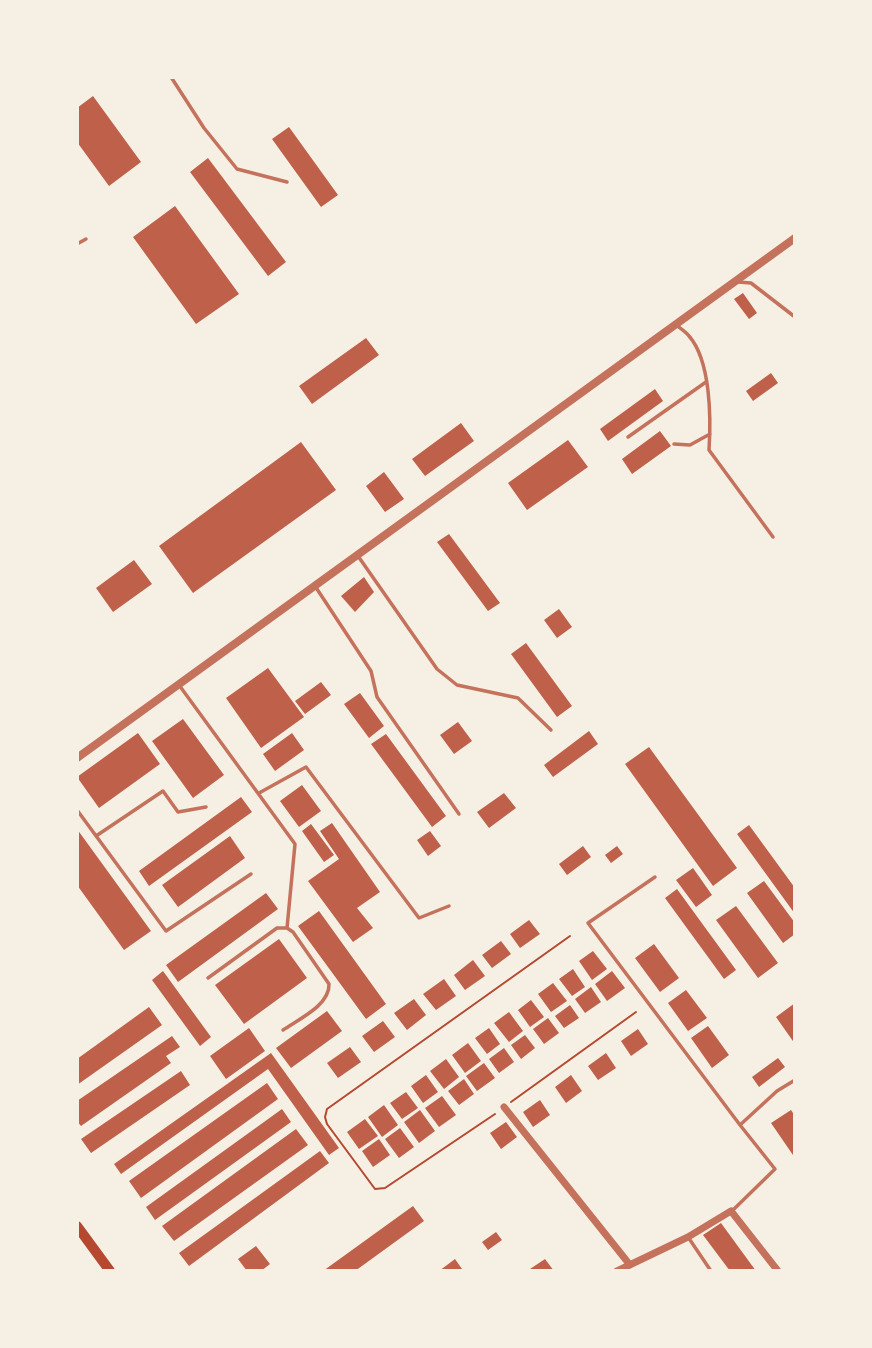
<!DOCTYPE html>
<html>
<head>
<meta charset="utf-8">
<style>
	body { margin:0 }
	#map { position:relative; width:872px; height:1348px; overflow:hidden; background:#f6efe4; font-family:"Roboto Condensed",sans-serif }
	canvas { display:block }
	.frame { position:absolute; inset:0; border:79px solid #f6efe4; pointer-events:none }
</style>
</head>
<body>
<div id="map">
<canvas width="872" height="1348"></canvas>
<div class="frame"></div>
</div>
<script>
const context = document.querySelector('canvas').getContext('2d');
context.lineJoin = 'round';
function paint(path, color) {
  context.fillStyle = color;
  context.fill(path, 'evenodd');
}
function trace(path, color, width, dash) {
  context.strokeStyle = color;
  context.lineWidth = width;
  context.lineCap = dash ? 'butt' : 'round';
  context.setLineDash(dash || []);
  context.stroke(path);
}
const building = new Path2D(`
	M 93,96 L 141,162 L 109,186 L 77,142 L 77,108 Z
	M 289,127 L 338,195 L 321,207 L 272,139 Z
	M 208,158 L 286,262 L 268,276 L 190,172 Z
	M 175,206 L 239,294 L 196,324 L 133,237 Z
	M 743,293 L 757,313 L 749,319 L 734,299 Z
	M 366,338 L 379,355 L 312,404 L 299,386 Z
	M 771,373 L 778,383 L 753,401 L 746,391 Z
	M 655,389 L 663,401 L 608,441 L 600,429 Z
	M 461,423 L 474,441 L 425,476 L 412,459 Z
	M 660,431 L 671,446 L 632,474 L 622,459 Z
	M 568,440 L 588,467 L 527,510 L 508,483 Z
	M 301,442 L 336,490 L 193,593 L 159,546 Z
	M 384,472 L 404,499 L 385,512 L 366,486 Z
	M 449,534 L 500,603 L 488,611 L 437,542 Z
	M 134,560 L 152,584 L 113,612 L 96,588 Z
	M 364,577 L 374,592 L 355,612 L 341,596 Z
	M 559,609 L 572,627 L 557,638 L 544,620 Z
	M 526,643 L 572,706 L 557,717 L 511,654 Z
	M 268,668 L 304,717 L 261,748 L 226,698 Z
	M 321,682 L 331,695 L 305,714 L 295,701 Z
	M 360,693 L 384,726 L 369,738 L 344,704 Z
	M 183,719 L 224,775 L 193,798 L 152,741 Z
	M 458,722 L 472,741 L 454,754 L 440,735 Z
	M 589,731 L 598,744 L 553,777 L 544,765 Z
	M 138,733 L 160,764 L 99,808 L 77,777 Z
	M 292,733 L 304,750 L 275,771 L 263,754 Z
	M 386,734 L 446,816 L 432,827 L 371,744 Z
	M 649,747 L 737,868 L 713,886 L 625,764 Z
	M 302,785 L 321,811 L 299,827 L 280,801 Z
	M 504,793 L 516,808 L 489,828 L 477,812 Z
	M 241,797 L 252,812 L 149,886 L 139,871 Z
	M 332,823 L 380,892 L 357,908 L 373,928 L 353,942 L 308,881 L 339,859 L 320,831 Z
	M 311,824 L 334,855 L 324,862 L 302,831 Z
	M 749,825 L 795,888 L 795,914 L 737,834 Z
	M 77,829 L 151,931 L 124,950 L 77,885 Z
	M 430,831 L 441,846 L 428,856 L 417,840 Z
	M 230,836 L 245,858 L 178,907 L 162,885 Z
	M 583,846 L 591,857 L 567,875 L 559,864 Z
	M 617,846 L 623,854 L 611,863 L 605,855 Z
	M 693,868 L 712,895 L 696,907 L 676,880 Z
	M 764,881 L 795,923 L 795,934 L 783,943 L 747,893 Z
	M 677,889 L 736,970 L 724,979 L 665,898 Z
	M 266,893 L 278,909 L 178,982 L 166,965 Z
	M 736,906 L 778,963 L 758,978 L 716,920 Z
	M 319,911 L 386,1004 L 366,1019 L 298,926 Z
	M 529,920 L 540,934 L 520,948 L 510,934 Z
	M 279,939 L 307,978 L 244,1024 L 215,985 Z
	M 501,941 L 511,954 L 492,968 L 482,955 Z
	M 654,944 L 679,978 L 660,992 L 635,958 Z
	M 593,951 L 607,969 L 592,980 L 579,961 Z
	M 473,960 L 485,976 L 465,990 L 454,975 Z
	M 573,969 L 585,987 L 572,996 L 559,979 Z
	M 163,971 L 211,1037 L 200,1046 L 152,980 Z
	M 612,971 L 625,988 L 607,1001 L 595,984 Z
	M 444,979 L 456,996 L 436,1010 L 423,994 Z
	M 553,983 L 567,1001 L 551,1012 L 538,994 Z
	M 591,987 L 601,1002 L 585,1013 L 575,999 Z
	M 686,990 L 707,1018 L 688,1031 L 668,1003 Z
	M 414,999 L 426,1015 L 407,1030 L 394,1013 Z
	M 531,1000 L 544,1017 L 530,1027 L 518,1010 Z
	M 795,1003 L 795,1044 L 776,1017 Z
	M 570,1005 L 579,1018 L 564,1028 L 555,1016 Z
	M 149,1007 L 162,1025 L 77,1085 L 77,1059 Z
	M 327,1011 L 342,1031 L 291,1068 L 276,1048 Z
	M 509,1012 L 523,1031 L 509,1042 L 494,1023 Z
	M 548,1018 L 559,1033 L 544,1044 L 533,1029 Z
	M 383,1021 L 395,1037 L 374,1052 L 362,1036 Z
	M 708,1026 L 729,1055 L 712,1068 L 691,1038 Z
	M 249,1028 L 265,1051 L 226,1079 L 210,1056 Z
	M 489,1028 L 500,1044 L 487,1054 L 475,1038 Z
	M 638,1029 L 648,1044 L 631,1056 L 621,1041 Z
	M 525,1035 L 535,1048 L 521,1059 L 511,1045 Z
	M 172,1036 L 180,1047 L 166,1056 L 171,1063 L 81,1126 L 77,1121 L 77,1101 Z
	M 468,1043 L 481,1061 L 465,1073 L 452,1055 Z
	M 350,1047 L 361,1062 L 338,1078 L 327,1063 Z
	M 504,1048 L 514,1062 L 499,1073 L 489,1059 Z
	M 271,1053 L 339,1148 L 329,1155 L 268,1069 L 121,1174 L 114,1164 Z
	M 606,1053 L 616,1068 L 598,1080 L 588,1066 Z
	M 778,1058 L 785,1067 L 759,1087 L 752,1077 Z
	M 446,1059 L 459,1077 L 444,1089 L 430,1071 Z
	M 484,1063 L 495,1078 L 477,1091 L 466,1076 Z
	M 181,1071 L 190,1085 L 91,1153 L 81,1139 Z
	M 426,1075 L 438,1092 L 423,1103 L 411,1086 Z
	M 571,1075 L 582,1091 L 566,1103 L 555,1087 Z
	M 464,1079 L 474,1094 L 459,1105 L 448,1091 Z
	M 267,1083 L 278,1099 L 141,1198 L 129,1181 Z
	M 406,1092 L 418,1108 L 402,1119 L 390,1103 Z
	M 442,1096 L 456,1115 L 439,1127 L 425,1108 Z
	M 540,1100 L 550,1115 L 533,1127 L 523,1112 Z
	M 384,1105 L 398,1125 L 382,1137 L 368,1117 Z
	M 282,1109 L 291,1122 L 155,1220 L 146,1207 Z
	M 420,1110 L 435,1131 L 419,1143 L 404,1122 Z
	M 791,1110 L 795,1116 L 795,1158 L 771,1123 Z
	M 365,1119 L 378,1136 L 359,1149 L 347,1132 Z
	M 506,1122 L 517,1137 L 501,1149 L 490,1133 Z
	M 400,1128 L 414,1147 L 399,1158 L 385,1139 Z
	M 296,1129 L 308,1145 L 174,1241 L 162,1226 Z
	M 379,1139 L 390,1155 L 373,1167 L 362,1151 Z
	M 320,1151 L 329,1163 L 189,1266 L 179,1253 Z
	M 413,1206 L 424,1221 L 355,1271 L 323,1271 Z
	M 721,1223 L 756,1271 L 730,1271 L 703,1235 Z
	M 496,1232 L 502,1240 L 488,1250 L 482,1242 Z
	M 256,1246 L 270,1264 L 261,1271 L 247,1271 L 238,1259 Z
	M 455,1259 L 462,1269 L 459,1271 L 439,1271 Z
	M 545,1259 L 554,1271 L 527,1271 Z`);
const path = new Path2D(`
	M 511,1102 L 636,1012
	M 495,1114 L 385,1188 L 375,1189 L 327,1124 L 325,1117 L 327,1109 L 570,936`);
const service = new Path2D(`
	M 171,77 L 204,128 L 237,169 L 287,182
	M 77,244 L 86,239
	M 738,282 L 751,283 L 795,317
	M 676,325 C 680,328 686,332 689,336 C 711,361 711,419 709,450 L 773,537
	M 628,437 L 706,382
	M 674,444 L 690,445 L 710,434
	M 358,556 L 437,669 L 457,685 L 518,698 L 551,730
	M 315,586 L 371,671 L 377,697 L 459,814
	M 179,685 L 295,844 L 287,928
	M 259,793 L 306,767 L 419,918 L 449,906
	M 77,810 L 166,931 L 251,874
	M 96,836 L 163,791 L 178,812 L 206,807
	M 655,877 L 588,923 L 740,1125
	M 208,978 L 277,928 L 287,928 L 293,932 L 329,984 C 330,1005 299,1019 283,1030
	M 733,1210 L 775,1169 L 740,1125 L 777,1091 L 795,1080
	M 688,1237 L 711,1271`);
const minor = new Path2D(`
	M 504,1107 L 630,1265
	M 617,1271 L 688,1237 L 731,1211 L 778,1271`);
const tertiary = new Path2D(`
	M 77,758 L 795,238`);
const primary = new Path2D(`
	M 77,1226 L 110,1271`);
paint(building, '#bf614a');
trace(path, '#b5482f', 2);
trace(service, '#c5725c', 3.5);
trace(minor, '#c5725c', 7);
trace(tertiary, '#c5725c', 8);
trace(primary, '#b5482f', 10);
</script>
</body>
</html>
